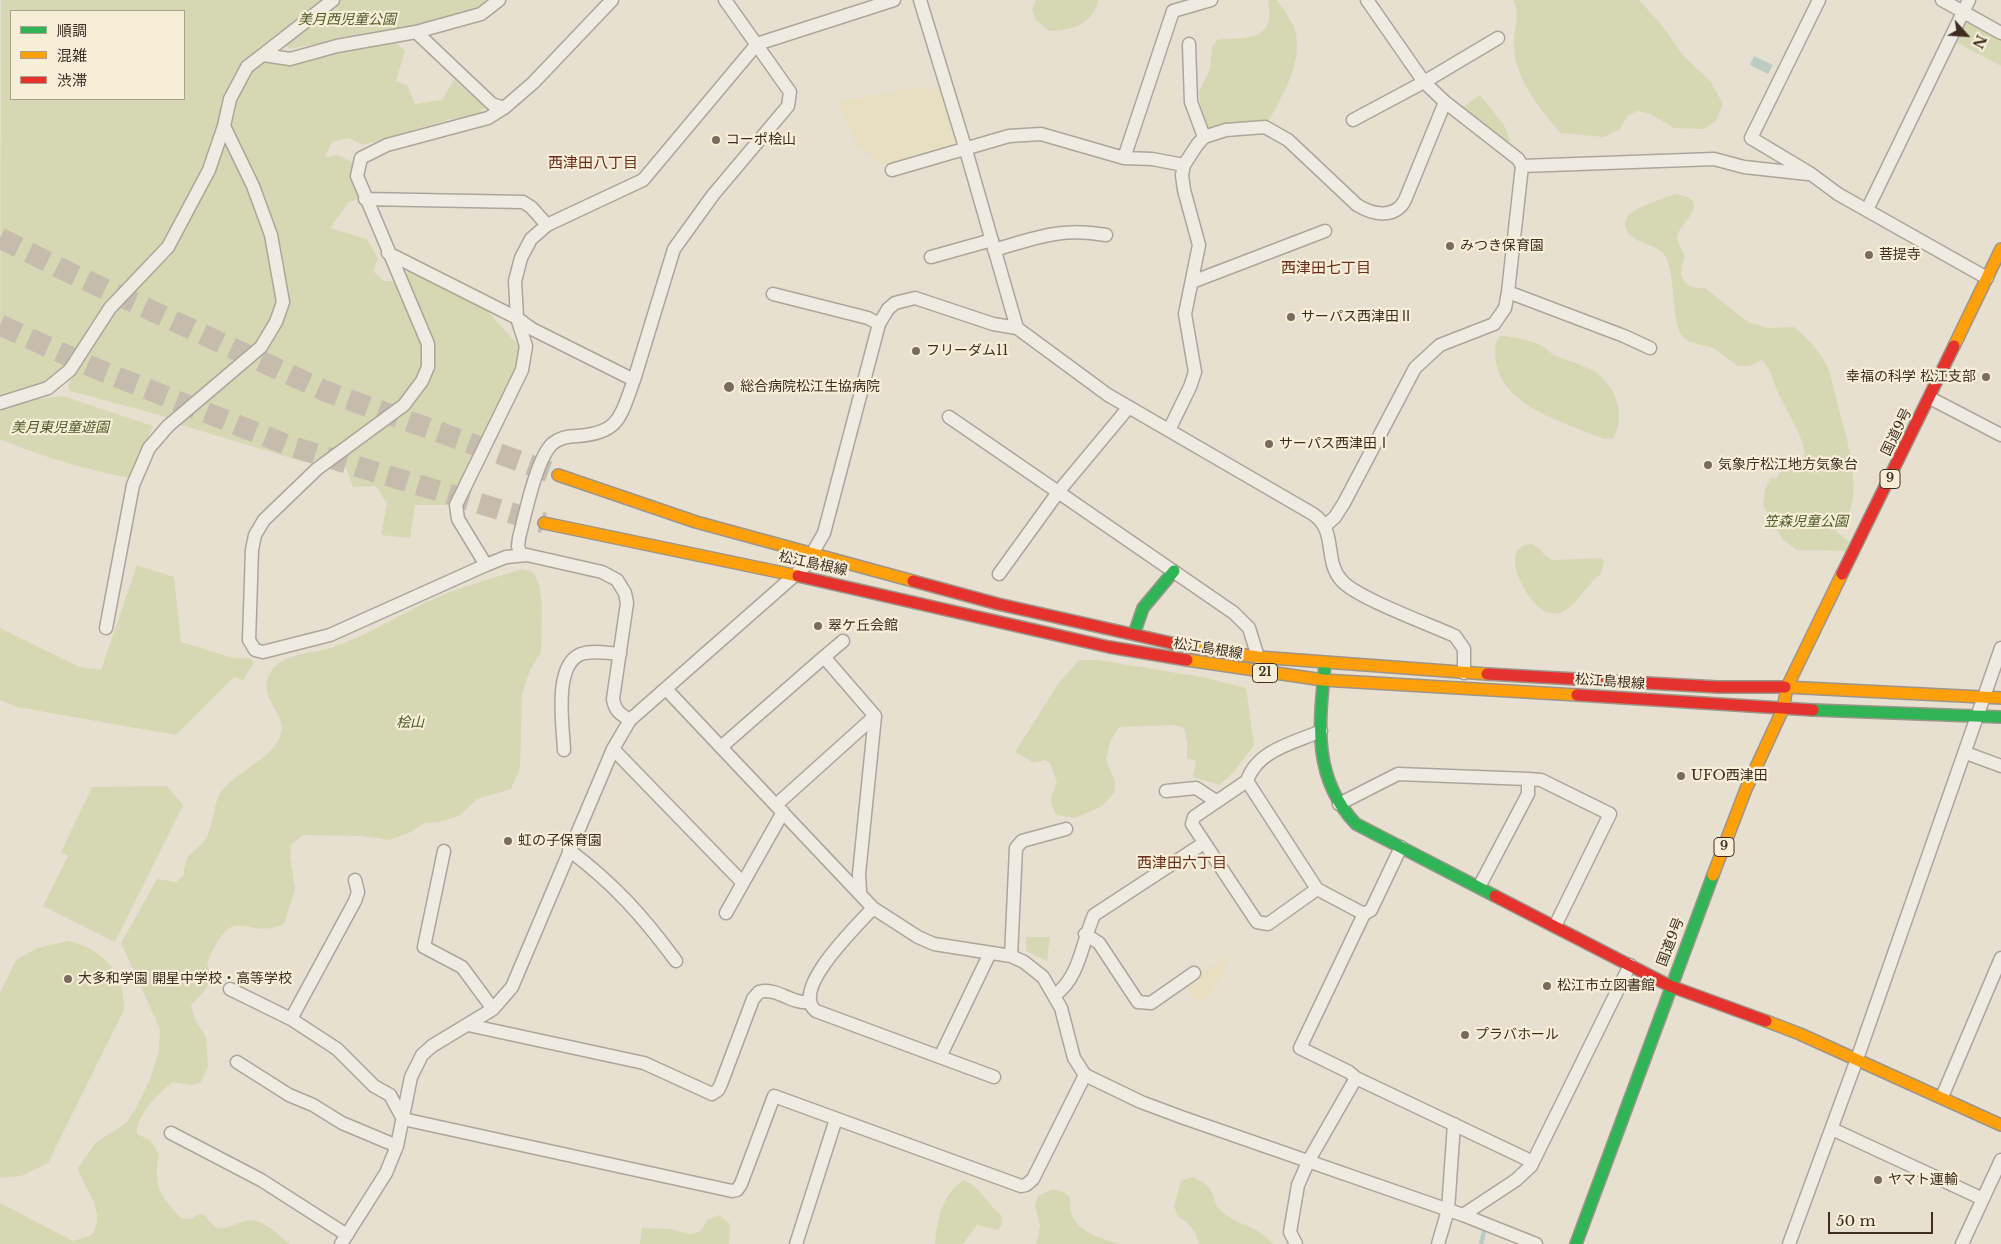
<!DOCTYPE html>
<html>
<head>
<meta charset="utf-8">
<style>
	body { margin:0 }
	#map { position:relative; width:2001px; height:1244px; overflow:hidden; background:#e7e0d1; font-family:"Libre Baskerville","Noto Sans JP",serif }
	canvas { display:block }
	.legend { position:absolute; left:10px; top:10px; width:175px; height:90px; box-sizing:border-box; background:#f7eed8; border:1px solid #ada18e; margin:0; padding:6px 9px; list-style:none; font-size:15px; color:#3d2e20 }
	.legend li { display:flex; align-items:center; gap:10px; height:25px }
	.legend b { width:25px; border:1px solid #ada18e }
	.north { position:absolute; left:1941px; top:10px; width:50px; height:50px; -webkit-text-stroke:4px #f7eed8; paint-order:stroke; rotate:116deg; font-size:14px; font-weight:700; line-height:20px; text-align:center; color:#3d2e20 }
	.north::after { content:''; display:block; margin:auto; width:18px; height:22px; background:#3d2e20; clip-path:polygon(50% 0,100% 100%,50% 72%,0 100%) }
	.scale { position:absolute; left:1828px; top:1212px; width:105px; height:22px; box-sizing:border-box; border:2px solid #3d2e20; border-top:0; padding-left:6px; font-size:15px; line-height:18px; white-space:nowrap; color:#3d2e20; -webkit-text-stroke:4px #f7eed8; paint-order:stroke }
</style>
</head>
<body>
<div id="map">
<canvas width="2001" height="1244"></canvas>
<ul class="legend">
<li><b style="height:6px;background:#30b455"></b>順調</li>
<li><b style="height:6px;background:#ff9f0a"></b>混雑</li>
<li><b style="height:6px;background:#e5322d"></b>渋滞</li>
</ul>
<div class="north">N</div>
<div class="scale">50 m</div>
</div>
<script>
const context = document.querySelector('canvas').getContext('2d');
context.lineJoin = 'round';
function paint(path, color) {
  context.fillStyle = color;
  context.fill(path, 'evenodd');
}
function trace(path, color, width, dash) {
  context.strokeStyle = color;
  context.lineWidth = width;
  context.lineCap = dash ? 'butt' : 'round';
  context.setLineDash(dash || []);
  context.stroke(path);
}
function write(font, color, halo, rows, align = 'center') {
  context.font = font + ' "Libre Baskerville","Noto Sans JP",serif';
  context.lineWidth = 4.5;
  context.setLineDash([]);
  context.textBaseline = 'middle';
  context.strokeStyle = halo;
  context.fillStyle = color;
  for (const [text, x, y, turn = 0] of rows) {
    context.save();
    context.translate(x, y);
    context.rotate((+turn || 0) * Math.PI / 180);
    context.textAlign = isNaN(turn) ? turn : align;
    if (halo) context.strokeText(text, 0, 0);
    context.fillText(text, 0, 0);
    context.restore();
  }
}
const farmland = new Path2D(`
	M 906,88 L 939,89 L 954,138 L 950,145 L 883,165 L 879,164 L 857,147 L 838,103 L 840,99 L 857,99 Z
	M 1228,955 L 1228,961 L 1211,994 L 1203,1001 L 1192,997 L 1184,985 Z`);
const green = new Path2D(`
	M 1,0 L 322,0 L 257,49 L 242,65 L 221,105 L 222,113 L 211,151 L 165,246 L 69,369 L 46,387 L 0,401 ZM 11,11 L 184,11 L 184,99 L 11,99 Z
	M 340,0 L 491,0 L 479,8 L 430,23 L 288,49 L 287,43 Z
	M 1036,0 L 1099,0 C 1092,24 1072,31 1049,31 L 1036,20 L 1032,10 Z
	M 1269,0 L 1277,0 C 1282,8 1290,18 1294,27 C 1305,59 1283,95 1268,122 L 1212,131 L 1207,129 L 1202,120 L 1199,91 L 1210,70 L 1212,47 L 1217,40 C 1234,37 1263,43 1269,20 C 1271,13 1267,7 1269,0 Z
	M 1513,0 L 1639,0 L 1661,24 L 1683,55 L 1711,82 L 1723,104 L 1716,121 L 1704,129 L 1674,128 L 1650,114 L 1638,111 L 1628,115 L 1620,129 L 1604,137 L 1560,133 C 1540,108 1514,79 1514,45 C 1513,30 1521,14 1513,0 Z
	M 1965,20 L 2001,40 L 2001,66 L 1954,41 Z
	M 394,41 L 405,51 L 396,81 L 407,85 L 415,104 L 442,100 L 454,80 L 485,107 L 476,117 L 451,119 L 363,145 L 348,138 L 332,142 L 325,157 L 338,155 L 353,163 L 351,173 L 359,199 L 349,202 L 330,228 L 367,239 L 378,259 L 373,271 L 384,281 L 405,281 L 409,268 L 486,310 L 521,348 L 519,366 L 448,505 L 415,505 L 410,538 L 381,535 L 387,504 L 376,486 L 353,487 L 342,456 L 304,462 L 178,424 L 163,416 L 70,391 L 68,386 L 96,338 L 120,306 L 170,257 L 207,185 L 227,140 L 233,109 L 251,71 L 263,63 L 292,64 L 335,52 Z
	M 1480,95 L 1504,125 L 1510,141 L 1508,144 L 1462,108 Z
	M 1675,194 C 1717,200 1677,224 1677,238 C 1678,243 1683,252 1685,257 C 1676,276 1684,290 1705,288 L 1748,322 L 1768,328 L 1794,327 C 1807,337 1816,348 1825,362 C 1832,375 1834,392 1838,406 C 1847,439 1869,506 1836,531 L 1849,542 L 1845,551 L 1797,550 L 1783,540 L 1763,505 L 1765,489 L 1771,477 L 1776,479 L 1779,473 C 1789,466 1801,466 1805,453 C 1801,432 1788,414 1779,395 C 1772,382 1773,370 1761,360 L 1749,366 L 1738,366 C 1730,361 1722,353 1713,348 C 1704,344 1689,345 1682,336 C 1670,320 1677,273 1664,254 C 1655,242 1618,243 1627,217 C 1630,209 1665,198 1675,194 Z
	M 1500,336 C 1511,336 1536,341 1545,348 C 1548,350 1550,353 1554,355 C 1565,360 1578,363 1590,369 C 1614,381 1628,415 1613,438 L 1604,439 C 1567,423 1503,408 1496,362 C 1495,353 1494,343 1500,336 Z
	M 63,396 L 153,426 L 130,478 C 85,469 42,457 0,439 L 0,411 L 21,401 Z
	M 1532,544 C 1541,548 1544,557 1553,560 L 1601,558 L 1604,561 L 1601,574 C 1586,584 1577,607 1559,613 C 1538,620 1515,579 1515,562 C 1515,558 1516,554 1517,550 L 1524,545 Z
	M 137,565 L 174,577 L 181,642 L 233,658 L 250,658 L 254,663 L 243,680 L 234,677 L 176,735 L 17,707 L 0,700 L 0,628 L 79,667 L 101,670 Z
	M 522,569 L 533,572 L 539,584 L 542,606 L 541,652 L 530,670 L 522,694 L 520,768 L 511,789 L 477,799 L 459,816 L 438,822 L 425,823 L 411,832 L 390,840 L 361,836 L 303,835 L 291,845 L 290,857 L 295,889 L 284,924 C 243,942 234,897 207,964 C 215,983 204,992 191,1005 L 195,1020 L 206,1037 L 208,1067 L 200,1083 L 191,1085 L 173,1082 C 159,1092 135,1117 137,1134 L 150,1140 L 159,1154 C 152,1184 161,1197 181,1218 L 192,1219 L 198,1214 L 205,1215 C 221,1244 236,1215 257,1221 C 268,1224 281,1237 290,1244 L 0,1244 L 0,1203 L 73,1241 L 92,1235 C 107,1209 85,1193 78,1168 L 95,1143 L 126,1123 L 136,1108 L 150,1079 L 159,1051 L 160,1029 L 121,943 L 157,879 L 176,882 L 184,875 C 185,848 198,854 208,835 C 214,820 214,799 223,789 C 237,773 259,764 273,748 C 300,716 254,704 270,673 C 281,653 311,654 330,648 C 368,636 403,612 440,596 C 466,585 495,578 522,569 Z
	M 1079,660 L 1098,660 L 1207,678 L 1246,688 L 1254,745 L 1233,773 L 1219,785 L 1193,777 L 1196,761 L 1187,758 L 1187,742 L 1184,728 L 1173,725 L 1119,727 L 1110,742 L 1106,760 L 1115,781 L 1114,793 L 1102,806 L 1075,818 L 1056,815 L 1050,800 L 1057,782 L 1050,763 L 1045,760 L 1034,763 L 1015,752 L 1058,684 Z
	M 167,786 L 183,805 L 115,942 L 43,906 L 68,856 L 61,852 L 92,787 Z
	M 1026,937 L 1050,937 L 1047,961 L 1026,951 Z
	M 68,941 C 103,948 125,974 124,1010 L 48,1163 L 21,1176 L 0,1178 L 0,993 L 16,960 L 37,948 Z
	M 1191,1177 C 1221,1186 1207,1202 1226,1215 C 1244,1227 1257,1226 1273,1244 L 1199,1244 C 1196,1231 1190,1223 1178,1217 L 1174,1206 L 1181,1181 Z
	M 964,1180 C 980,1187 988,1205 1002,1216 L 1002,1224 L 998,1230 L 977,1225 L 963,1244 L 935,1244 C 937,1220 942,1193 964,1180 Z
	M 1053,1189 C 1081,1195 1064,1203 1074,1219 C 1083,1234 1105,1240 1121,1244 L 1036,1244 L 1040,1226 L 1035,1205 L 1038,1196 Z
	M 719,1215 L 730,1224 L 729,1244 L 640,1244 L 642,1228 L 670,1229 L 690,1234 L 701,1231 L 707,1220 Z`);
const water = new Path2D(`
	M 1754,56 L 1773,65 L 1768,74 L 1750,65 Z`);
const stream = new Path2D(`
	M 1481,1244 L 1484,1232`);
const primaryTunnel = new Path2D(`
	M 0,238 L 68,272 L 325,391 L 558,475
	M 0,325 L 97,369 L 290,446 L 544,523`);
const street = new Path2D(`
	M 920,0 L 965,147 L 1017,328
	M 1819,0 L 1751,138 L 1811,174 L 1838,194 L 1987,278
	M 1942,0 L 2001,33
	M 416,32 L 492,104 L 504,108 L 533,83 L 612,0
	M 1189,44 L 1191,102 L 1204,137
	M 263,55 L 290,59 L 337,46 L 416,32 L 481,14 L 499,0
	M 504,108 L 488,118 L 387,145 L 361,158 L 357,176 L 428,344 L 428,367 L 422,381 L 404,405 L 317,469 L 264,520 L 255,535 L 252,550 L 249,640 L 255,650 L 263,652 L 330,635 L 486,565 L 506,557 L 527,555 L 602,572 L 617,580 L 625,593 L 627,603 L 613,699 C 615,711 620,714 630,720
	M 1353,120 L 1424,82 L 1498,38
	M 1124,158 L 1173,11 L 1211,0
	M 1522,166 L 1714,159 L 1744,167 L 1808,174
	M 892,170 L 1009,136 L 1041,134 L 1124,158 L 1152,159 L 1184,165
	M 365,199 L 523,202 L 531,207 L 547,225
	M 1867,210 L 1969,0
	M 994,250 C 1036,238 1061,227 1106,235
	M 388,253 L 517,318 L 526,346 L 522,370 L 456,505 L 458,519 L 486,565
	M 931,257 L 992,240
	M 1192,282 L 1325,231
	M 1508,292 L 1624,336 L 1650,348
	M 773,294 L 868,318 L 879,324
	M 634,380 L 674,249 L 713,195 L 788,106 L 790,92 L 725,0
	M 1930,398 L 2001,435
	M 0,403 L 48,388 L 70,370 L 110,308 L 168,247 L 209,170 L 224,126
	M 949,417 L 1234,613 L 1249,628 L 1258,657
	M 1169,430 L 1190,387 L 1195,372 L 1185,314 L 1199,245 L 1184,190 L 1182,175 L 1184,165 L 1197,145 L 1204,137 L 1226,130 L 1265,127 L 1288,140 L 1357,205 C 1373,215 1395,219 1405,200 L 1445,102
	M 1325,526 L 1335,517 L 1344,503 L 1415,368 L 1440,345 L 1494,324 L 1505,308 L 1508,292 L 1522,166 L 1518,159 L 1445,102 L 1424,82 L 1367,0
	M 521,555 L 518,546 L 519,538 C 525,515 536,460 552,444 C 559,438 568,436 577,436 C 620,433 620,417 634,380 L 532,329 L 517,318 L 515,281 L 521,258 L 531,239 L 547,225 L 643,180 L 757,44 L 894,0
	M 999,574 L 1059,491 L 1129,407
	M 106,628 L 133,485 L 149,448 L 168,426 L 261,347 L 276,322 L 283,302 L 271,235 L 253,186 L 224,126 L 230,99 L 247,67 L 333,0
	M 824,657 L 843,641
	M 666,689 L 873,908 L 918,937 L 934,944 L 1011,956 L 1024,962 L 1043,977 L 1061,1008 L 1074,1058 L 1085,1075 L 1141,1102 L 1184,1118 L 1463,1215 L 1536,1244
	M 1321,731 C 1294,743 1257,750 1247,781 L 1317,889 L 1364,914
	M 721,747 L 824,657 L 875,716 L 859,874 L 860,891
	M 613,749 L 743,883
	M 564,750 C 563,726 553,665 581,654 C 593,650 607,653 620,654
	M 1966,753 L 2001,766
	M 1528,779 L 1541,780 L 1610,814 L 1555,926
	M 1247,781 L 1194,817 L 1192,824 L 1257,922 L 1268,924 L 1317,889
	M 1166,791 L 1196,788 L 1216,801
	M 1339,804 L 1398,774 L 1528,779 L 1528,794 L 1479,887
	M 776,805 L 875,716
	M 1401,847 L 1371,910 L 1364,914 L 1300,1048 L 1349,1072 L 1356,1078 L 1533,1162
	M 569,850 C 614,884 642,915 676,961
	M 444,851 L 424,947 L 462,967 L 493,1009
	M 355,880 L 358,892 L 355,901 L 291,1019 L 337,1049 L 374,1086 L 390,1095 L 403,1119 L 732,1191 L 737,1190 L 741,1184 L 774,1096 L 1021,1186 L 1026,1185 L 1033,1179 L 1085,1075
	M 873,908 C 858,925 789,990 816,1011 L 994,1077
	M 726,913 L 783,812
	M 1085,934 L 1099,943 L 1138,1002 L 1151,1003 L 1194,973
	M 1011,956 L 1016,848 L 1022,841 L 1066,829
	M 230,989 L 291,1019
	M 1055,995 C 1080,977 1082,942 1094,915 L 1204,843
	M 468,1025 L 644,1063 L 712,1094 L 718,1090 L 721,1084 L 753,999 L 759,992 C 777,987 791,1004 808,1002
	M 940,1057 L 990,953
	M 237,1062 L 289,1095 L 313,1105 L 342,1123 L 397,1146
	M 1942,1097 L 2001,958
	M 1832,1129 L 1983,1199
	M 171,1133 L 261,1180 L 347,1235
	M 1463,1215 L 1516,1180 L 1531,1166 L 1630,965
	M 341,1244 L 386,1173 L 397,1146 L 411,1077 L 422,1055 L 432,1046 L 493,1009 L 512,987 L 613,749 L 630,720 L 795,575 L 805,566 L 824,533 L 879,324 L 888,309 L 895,303 L 915,298 L 993,324 L 1017,328 L 1108,395 L 1313,514 C 1338,531 1323,561 1342,581 C 1357,598 1431,625 1455,636 L 1464,649 L 1464,673
	M 796,1244 L 836,1119
	M 1296,1244 L 1290,1232 L 1298,1185 L 1309,1160 L 1356,1078
	M 1438,1244 L 1448,1210 L 1454,1124
	M 1789,1244 L 1857,1059 L 2001,648
	M 1962,1244 L 2001,1160`);
const fast = new Path2D(`
	M 1134,634 L 1143,608 L 1174,571
	M 1325,665 C 1319,724 1312,778 1356,824 L 1495,896
	M 1813,710 L 2001,717
	M 1576,1244 L 1713,875`);
const slow = new Path2D(`
	M 1954,346 L 2001,249
	M 558,475 L 696,522 L 913,581
	M 544,523 L 798,576
	M 1189,647 L 1258,657 L 1487,674
	M 1187,660 L 1323,680 L 1577,695
	M 1785,687 L 2001,698
	M 1713,875 L 1746,789 L 1783,709 L 1787,687 L 1842,574
	M 1766,1021 L 1800,1034 L 2001,1125`);
const jam = new Path2D(`
	M 1842,574 L 1954,346
	M 798,576 L 1109,647 L 1187,660
	M 913,581 L 998,604 L 1189,647
	M 1487,674 L 1718,687 L 1785,687
	M 1577,695 L 1813,710
	M 1495,896 L 1670,986 L 1766,1021`);
const markers = [
	[716,140,5,"#786c5e"],
	[1450,246,5,"#786c5e"],
	[1869,255,5,"#786c5e"],
	[1291,317,5,"#786c5e"],
	[916,351,5,"#786c5e"],
	[1986,377,5,"#786c5e"],
	[729,387,6,"#786c5e"],
	[1269,444,5,"#786c5e"],
	[1708,465,5,"#786c5e"],
	[818,626,5,"#786c5e"],
	[1681,776,5,"#786c5e"],
	[508,841,5,"#786c5e"],
	[68,979,5,"#786c5e"],
	[1547,986,5,"#786c5e"],
	[1465,1035,5,"#786c5e"],
	[1878,1180,5,"#786c5e"]
];
const shields = [
	[1890,479,20],
	[1265,673,25],
	[1724,847,20]
];
const shieldNames = [
	["9",1890,479],
	["21",1265,673],
	["9",1724,847]
];
const parkNames = [
	["美月西児童公園",347,20],
	["美月東児童遊園",60,428],
	["笠森児童公園",1806,522],
	["桧山",410,723]
];
const poiNames = [
	["コーポ桧山",726,140],
	["みつき保育園",1460,246],
	["菩提寺",1879,255],
	["サーパス西津田Ⅱ",1301,317],
	["フリーダム11",926,351],
	["幸福の科学 松江支部",1976,377,"right"],
	["総合病院松江生協病院",740,387],
	["サーパス西津田Ⅰ",1279,444],
	["気象庁松江地方気象台",1718,465],
	["翠ケ丘会館",828,626],
	["UFO西津田",1691,776],
	["虹の子保育園",518,841],
	["大多和学園 開星中学校・高等学校",78,979],
	["松江市立図書館",1557,986],
	["プラバホール",1475,1035],
	["ヤマト運輸",1888,1180]
];
const streetNames = [
	["国道9号",1897,432,-64],
	["松江島根線",813,564,12],
	["松江島根線",1208,649,9],
	["松江島根線",1610,682,4],
	["国道9号",1671,942,-69]
];
const neighbourhoodNames = [
	["西津田八丁目",593,164],
	["西津田七丁目",1326,269],
	["西津田六丁目",1182,864]
];
paint(farmland, '#e6dfc2');
paint(green, '#d6d7b3');
paint(water, '#bcccc2');
trace(stream, '#bcccc2', 4.5);
trace(primaryTunnel, '#c5bcae', 21, [21, 11]);
trace(street, '#ada599', 15);
trace(fast, '#9c958a', 14);
trace(slow, '#9c958a', 14);
trace(jam, '#9c958a', 14);
trace(street, '#efebe3', 12);
trace(fast, '#30b455', 11);
trace(slow, '#ff9f0a', 11);
trace(jam, '#e5322d', 11);
for (const [x, y, r, color] of markers) {
  const dot = new Path2D();
  dot.arc(x, y, r, 0, 2 * Math.PI);
  context.fillStyle = color;
  context.fill(dot);
  trace(dot, '#f7eed8', 2);
}
for (const [x, y, w] of shields) {
  const box = new Path2D();
  box.roundRect(x - w / 2, y - 9.5, w, 19, 4);
  context.fillStyle = '#f7eed8';
  context.fill(box);
  trace(box, '#3d2e20', 1);
}
write('bold 12px', '#3d2e20', null, shieldNames);
write('italic 14px', '#4d5a26', '#f7eed8', parkNames);
write('14px', '#3d2e20', '#f7eed8', poiNames, 'left');
write('14px', '#3d2e20', '#f7eed8', streetNames);
write('15px', '#6b2e1e', '#f7eed8', neighbourhoodNames);
</script>
</body>
</html>
